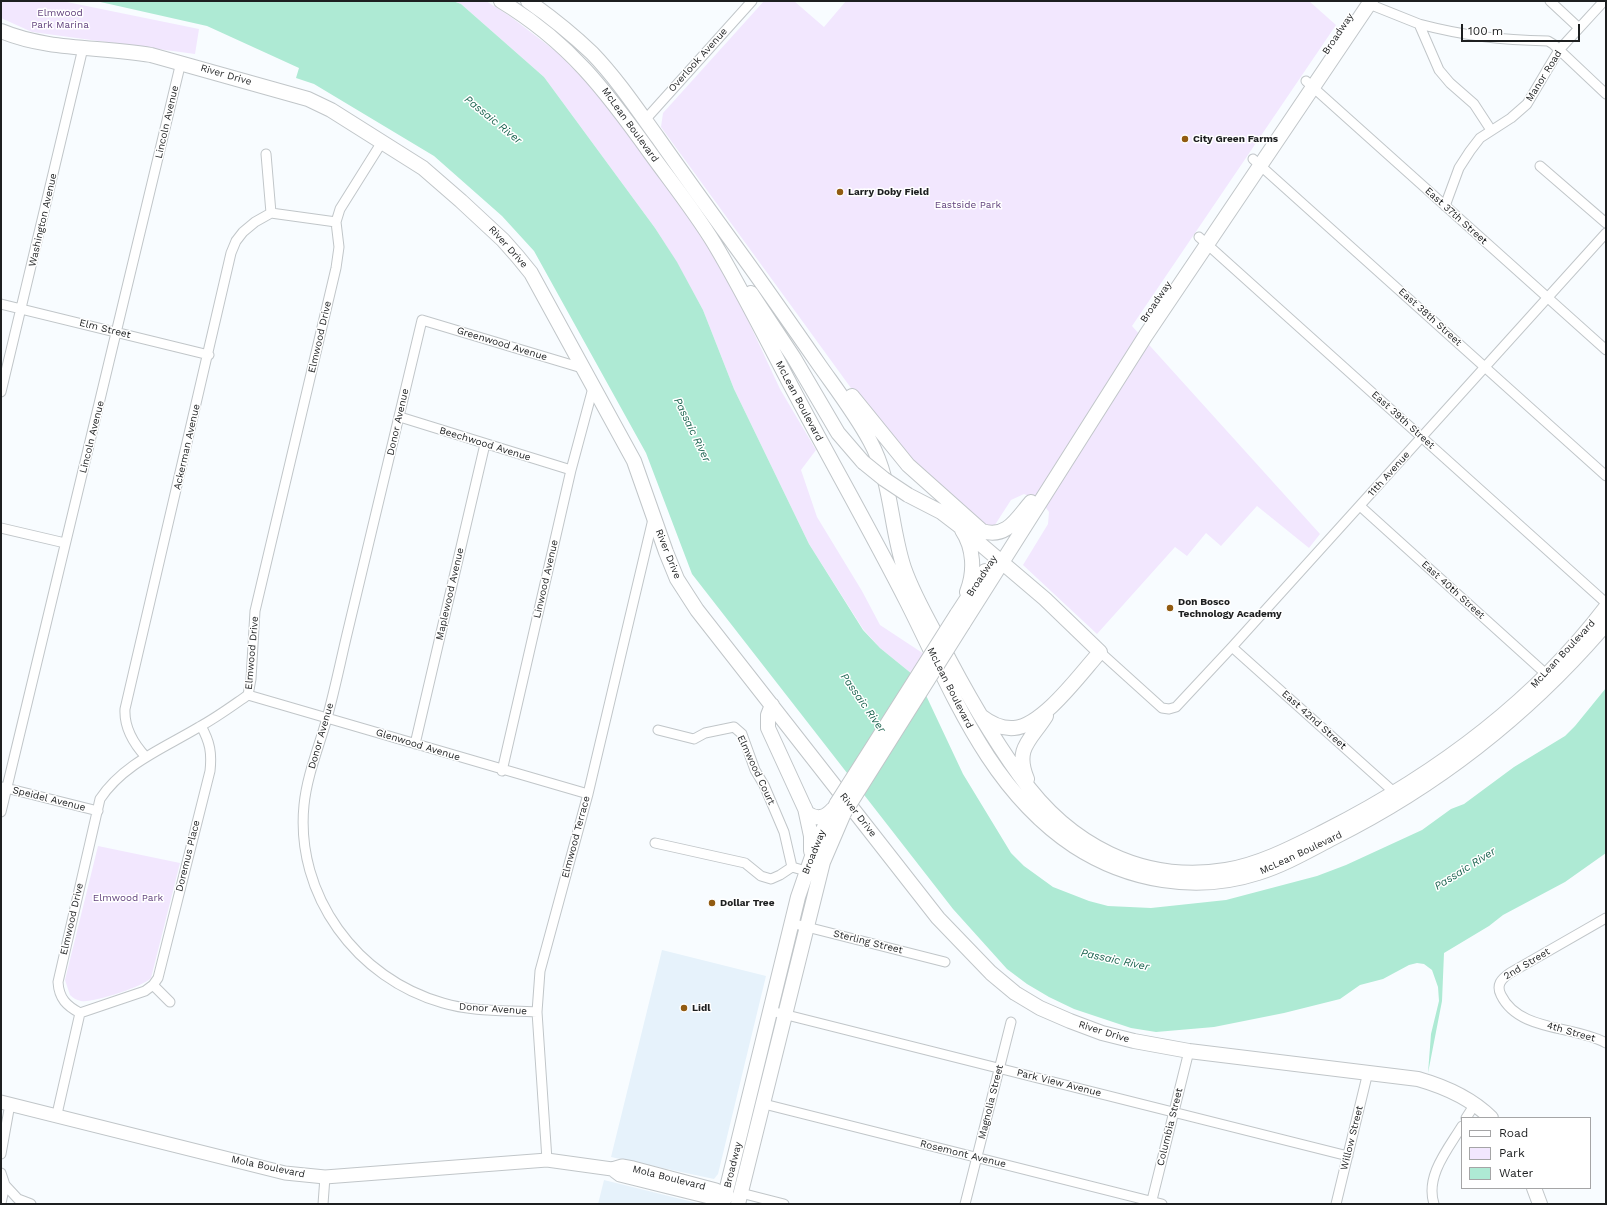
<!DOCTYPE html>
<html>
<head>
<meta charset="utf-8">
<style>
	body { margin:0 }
	#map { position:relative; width:1607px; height:1205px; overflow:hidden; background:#f8fcff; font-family:"Work Sans",sans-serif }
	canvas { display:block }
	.frame { position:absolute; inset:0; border:2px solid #1d1f20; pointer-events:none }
	.legend { position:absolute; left:1461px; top:1117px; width:130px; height:72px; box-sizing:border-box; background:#fff; border:1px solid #a5a5a6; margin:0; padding:5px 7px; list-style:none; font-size:12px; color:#1d1f20 }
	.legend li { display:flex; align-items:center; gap:8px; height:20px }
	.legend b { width:20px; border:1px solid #a5a5a6 }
	.scale { position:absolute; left:1461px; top:24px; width:119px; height:18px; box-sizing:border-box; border:2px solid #1d1f20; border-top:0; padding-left:5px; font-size:12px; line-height:14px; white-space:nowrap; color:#1d1f20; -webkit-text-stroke:3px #fff; paint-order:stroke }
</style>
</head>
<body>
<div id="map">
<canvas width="1607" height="1205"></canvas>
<div class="frame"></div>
<ul class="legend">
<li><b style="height:5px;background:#fff"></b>Road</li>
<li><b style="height:11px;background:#f2e7fe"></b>Park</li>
<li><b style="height:11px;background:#aeead4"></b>Water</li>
</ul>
<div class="scale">100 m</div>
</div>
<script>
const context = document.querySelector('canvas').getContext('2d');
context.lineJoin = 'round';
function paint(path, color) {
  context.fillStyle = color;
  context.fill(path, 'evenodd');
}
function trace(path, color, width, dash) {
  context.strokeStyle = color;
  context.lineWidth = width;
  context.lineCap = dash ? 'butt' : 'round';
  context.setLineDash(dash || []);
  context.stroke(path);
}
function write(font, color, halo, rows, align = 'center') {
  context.font = font + ' "Work Sans",sans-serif';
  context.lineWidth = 3;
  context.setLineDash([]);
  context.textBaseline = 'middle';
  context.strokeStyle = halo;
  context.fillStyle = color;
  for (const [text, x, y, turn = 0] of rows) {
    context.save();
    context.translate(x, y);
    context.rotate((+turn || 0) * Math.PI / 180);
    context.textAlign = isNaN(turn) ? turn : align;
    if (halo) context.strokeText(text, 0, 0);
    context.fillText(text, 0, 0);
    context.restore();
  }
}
const built = new Path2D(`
	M 662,950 L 766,976 L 718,1174 L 714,1179 L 611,1157 Z
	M 604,1180 L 701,1204 L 598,1204 Z`);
const green = new Path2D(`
	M 1,1 L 62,1 L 199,29 L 195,54 L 32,32 L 1,18 Z
	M 453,1 L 486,1 L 511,17 L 558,53 L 596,92 L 642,149 L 724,269 L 780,389 L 816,450 L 801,470 L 817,517 L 862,591 L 880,625 L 924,654 L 912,674 L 880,648 L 863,629 L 809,544 L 734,389 L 703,310 L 677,263 L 655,228 L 544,77 L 461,4 Z
	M 764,1 L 794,1 L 824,27 L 846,1 L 1309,1 L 1336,25 L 1132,326 L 1320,534 L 1309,548 L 1257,506 L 1221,546 L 1206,533 L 1187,556 L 1175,547 L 1097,634 L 1023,565 L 1048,524 L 1049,512 L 1041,501 L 1024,494 L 1011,500 L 991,531 L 919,468 L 867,410 L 661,127 L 663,113 Z
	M 98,846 L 180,863 L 151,978 C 142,987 93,1003 81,1001 C 76,1000 73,998 70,995 L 65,980 Z`);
const water = new Path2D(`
	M 96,1 L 453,1 L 461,4 L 544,77 L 655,228 L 677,262 L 703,310 L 734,389 L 809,544 L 863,630 L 880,648 L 912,674 L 923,689 L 963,774 L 1011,853 L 1024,866 L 1053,887 L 1089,901 L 1108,906 L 1151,908 L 1226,900 L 1317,876 L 1346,865 L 1422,830 L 1451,809 L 1464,804 L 1514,767 L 1565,736 L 1575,726 L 1606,688 L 1606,853 L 1565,882 L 1503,915 L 1489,926 L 1444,953 L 1442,1001 L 1428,1073 L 1431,1034 L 1439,1001 L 1438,987 L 1432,970 L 1424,964 L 1417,963 L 1409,965 L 1383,979 L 1360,985 L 1340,999 L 1284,1013 L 1214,1027 L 1156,1032 L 1131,1028 L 1074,1009 L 1049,997 L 1027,984 L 1007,969 L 953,909 L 692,574 L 646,453 L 534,251 L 502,216 L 434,156 L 314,84 L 296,78 L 299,68 L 207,26 Z`);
const street = new Path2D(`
	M 1550,1 L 1579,28
	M 1369,4 L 1419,24 L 1439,70 L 1450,83 L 1474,104 L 1491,130
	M 1419,24 C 1465,36 1500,40 1548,41 L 1553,44 L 1606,94
	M 1306,81 L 1606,350
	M 645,120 L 752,1
	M 266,154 L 271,213
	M 1253,159 L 1606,476
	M 1540,166 L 1606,223
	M 1445,206 L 1459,168 L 1470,151 L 1480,138 L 1511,118 L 1527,104 L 1559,50 L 1604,1
	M 1199,237 L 1606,603
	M 1,304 L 209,355
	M 1,392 L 83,48
	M 400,417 L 571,470
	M 1360,506 L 1546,674
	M 1,528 L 65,543
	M 1232,647 L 1395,793
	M 1100,652 L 1162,708 L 1169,709 L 1176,707 L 1232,647 L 1606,233
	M 248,695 L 588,794
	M 658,730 L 694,739 L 705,733 L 734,727 L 742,734 L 755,770 L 764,785 L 784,832 L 792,867 L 806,871
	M 415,744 L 485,444
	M 146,757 C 134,744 124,727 125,709 L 231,253 L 236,241 L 243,232 L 255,222 L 271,213 L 336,222
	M 502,771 L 571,470 L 593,388
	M 2,787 L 98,811
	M 1,812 L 181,62
	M 655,843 L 745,863 L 761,876 L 771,879 L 780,875 L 792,867
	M 1606,918 L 1510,973 C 1501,979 1496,985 1501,995 C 1519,1032 1573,1025 1606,1043
	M 791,923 L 945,962
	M 153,985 L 170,1002
	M 771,1011 L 1348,1156
	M 537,1012 C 506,1010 473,1012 443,1003 C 357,979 295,895 304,805 C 307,775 319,747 327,718 C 335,689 341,659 348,630 C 373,527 398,424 422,320 L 582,368
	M 80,1013 L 145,991 L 153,985 L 158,978 L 210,771 C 212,753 210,742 201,726
	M 764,1104 L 1162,1204
	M 57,1114 L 80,1013 C 67,1006 59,999 58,982 L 100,799 C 123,764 164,748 199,727 C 216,718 232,706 248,695 L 251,679 L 255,611 L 336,268 L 339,247 L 336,222 L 340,209 L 382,142
	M 1466,1118 L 1475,1104
	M 1,1154 L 10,1104
	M 547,1160 L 537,1012 L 540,971 L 588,794 L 653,519
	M 1,1173 L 5,1185 L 1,1203
	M 5,1185 L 18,1199 L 31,1204
	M 741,1193 L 784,1204
	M 323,1204 L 325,1177
	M 965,1204 L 1011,1022
	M 1151,1204 L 1189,1051
	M 1336,1204 L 1368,1072
	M 1434,1204 C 1425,1176 1448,1149 1462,1126`);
const secondary = new Path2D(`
	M 1,1102 L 285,1173 L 325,1177 L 547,1160 L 612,1169 L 622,1166 L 633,1168 L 716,1190 L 725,1197
	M 612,1169 L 620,1175 L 713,1198 L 728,1196`);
const primary = new Path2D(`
	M 501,1 C 569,42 606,91 651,154 C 672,183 695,212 714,243 C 744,293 769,345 797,397 C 833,465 872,533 907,602 C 952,691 988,789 1074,846 C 1128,881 1196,893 1258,873 C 1284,865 1308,851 1333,838 C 1439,785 1529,714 1606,624
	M 528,1 C 551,17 572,34 592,53 C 617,79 637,109 658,138 C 686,178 715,218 744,258 C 770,294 795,330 820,366 C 837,390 856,415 870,441 C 892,481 890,526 904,568 C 913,594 927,618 940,642 C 964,689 990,734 1020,776 C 1068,844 1142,884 1226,870 C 1261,864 1293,847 1325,831 C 1433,776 1532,704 1606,607
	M 1,31 C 49,51 101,46 151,55 L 308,99 L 331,110 L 423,168 L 461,201 L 503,240 L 518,257 L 531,273 L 634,461 L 666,552 L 677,579 L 697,610 L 938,918 L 991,973 L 1015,993 L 1040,1008 L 1070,1021 L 1102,1033 L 1134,1041 L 1189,1051 L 1418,1079 C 1446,1087 1471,1098 1491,1118
	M 751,293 L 794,358 L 838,433 L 863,462
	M 852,396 L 908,465 L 982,531 C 1007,539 1017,518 1031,502
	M 908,495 L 941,512 L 958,525 L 1045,599 L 1100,652 C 1081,673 1043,726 1014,728 C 1002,729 990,723 981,716
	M 962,530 C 974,548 975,572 967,592
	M 957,614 L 985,571
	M 963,624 L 1146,335 L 1371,1
	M 772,705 L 768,715 L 768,728 L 807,813 C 817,820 825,818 833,809
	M 1027,779 C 1014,748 1031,740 1046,716
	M 805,808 L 811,836 L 811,851
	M 1534,1188 L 1540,1204
	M 723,1204 L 798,897 L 818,839 L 837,803
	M 738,1204 L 823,862 L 844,813`);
const primaryBridge = new Path2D(`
	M 863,462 L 884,479 L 908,495
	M 837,803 L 957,614
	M 844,813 L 963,624`);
const markers = [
	[1185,139,4,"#915b11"],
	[840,192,4,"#915b11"],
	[1170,608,4,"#915b11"],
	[712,903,4,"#915b11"],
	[684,1008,4,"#915b11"]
];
const parkNames = [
	["Elmwood",60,13],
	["Park Marina",60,25],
	["Eastside Park",968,205],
	["Elmwood Park",128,898]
];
const streetNames = [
	["Broadway",1338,34,-56],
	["Overlook Avenue",698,60,-48],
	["River Drive",226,75,16],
	["Manor Road",1544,76,-58],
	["Lincoln Avenue",167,122,-77],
	["McLean Boulevard",630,125,54],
	["East 37th Street",1456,216,42],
	["Washington Avenue",43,220,-77],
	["River Drive",508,247,48],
	["Broadway",1156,302,-56],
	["East 38th Street",1430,317,42],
	["Elm Street",105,329,14],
	["Elmwood Drive",320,337,-77],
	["Greenwood Avenue",502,344,17],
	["McLean Boulevard",799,401,62],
	["East 39th Street",1403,420,42],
	["Donor Avenue",398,422,-77],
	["Lincoln Avenue",92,437,-76],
	["Beechwood Avenue",485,444,17],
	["Ackerman Avenue",187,447,-77],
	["11th Avenue",1389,474,-48],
	["River Drive",668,554,68],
	["Broadway",982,576,-57],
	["Linwood Avenue",546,579,-77],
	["East 40th Street",1453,590,42],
	["Maplewood Avenue",450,594,-77],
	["Elmwood Drive",252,653,-85],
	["McLean Boulevard",1563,654,-47],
	["McLean Boulevard",950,688,63],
	["East 42nd Street",1314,720,42],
	["Donor Avenue",321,736,-74],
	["Glenwood Avenue",418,745,17],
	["Elmwood Court",756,770,65],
	["Speidel Avenue",49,799,14],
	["River Drive",858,815,52],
	["Elmwood Terrace",576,837,-75],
	["Broadway",814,852,-68],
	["McLean Boulevard",1301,853,-25],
	["Doremus Place",188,856,-76],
	["Elmwood Drive",72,919,-77],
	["Sterling Street",868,942,14],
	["2nd Street",1527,964,-31],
	["Donor Avenue",493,1009,4],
	["River Drive",1104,1032,17],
	["4th Street",1571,1032,16],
	["Park View Avenue",1059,1083,14],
	["Magnolia Street",991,1102,-76],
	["Columbia Street",1170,1127,-76],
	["Willow Street",1352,1138,-76],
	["Rosemont Avenue",963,1154,14],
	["Broadway",733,1165,-76],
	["Mola Boulevard",268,1167,12],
	["Mola Boulevard",669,1178,14]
];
const poiNames = [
	["City Green Farms",1193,139],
	["Larry Doby Field",848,192],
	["Don Bosco",1178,602],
	["Technology Academy",1178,614],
	["Dollar Tree",720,903],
	["Lidl",692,1008]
];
const waterNames = [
	["Passaic River",493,120,39],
	["Passaic River",692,430,64],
	["Passaic River",863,703,55],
	["Passaic River",1465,869,-32],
	["Passaic River",1115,960,12]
];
paint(built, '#e6f2fb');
paint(green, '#f2e7fe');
paint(water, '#aeead4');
trace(street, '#c1c6c9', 11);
trace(secondary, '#c1c6c9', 15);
trace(primary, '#c1c6c9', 16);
trace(street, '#fff', 9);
trace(secondary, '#fff', 13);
trace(primary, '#fff', 14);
trace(primaryBridge, '#c1c6c9', 16, []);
trace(primaryBridge, '#fff', 14);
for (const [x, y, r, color] of markers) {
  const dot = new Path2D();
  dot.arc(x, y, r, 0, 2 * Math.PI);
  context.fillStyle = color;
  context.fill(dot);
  trace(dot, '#fff', 1.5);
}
write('10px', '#63447e', '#fff', parkNames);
write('10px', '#1d1f20', '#fff', streetNames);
write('bold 10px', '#1d1f20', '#fff', poiNames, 'left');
write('italic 11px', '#1c6450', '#fff', waterNames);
</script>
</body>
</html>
